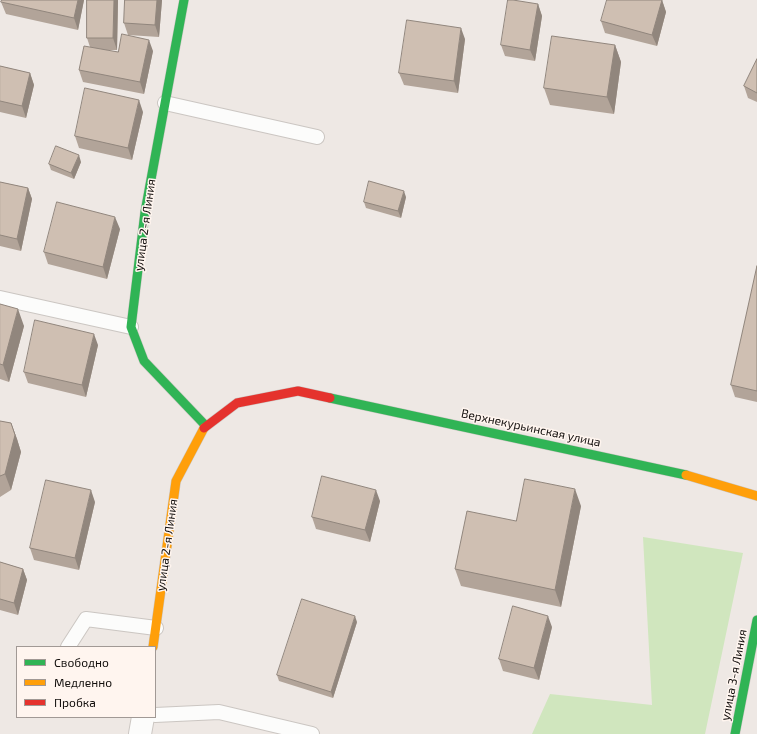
<!DOCTYPE html>
<html>
<head>
<meta charset="utf-8">
<style>
	body { margin:0 }
	#map { position:relative; width:757px; height:734px; overflow:hidden; background:#eee8e4; font-family:"Exo 2",sans-serif }
	canvas { display:block }
	.legend { position:absolute; left:16px; top:646px; width:140px; height:72px; box-sizing:border-box; background:#fff5ef; border:1px solid #a19995; margin:0; padding:5px 7px; list-style:none; font-size:12px; color:#14100e }
	.legend li { display:flex; align-items:center; gap:8px; height:20px }
	.legend b { width:20px; border:1px solid #a19995 }
</style>
</head>
<body>
<div id="map">
<canvas width="757" height="734"></canvas>
<ul class="legend">
<li><b style="height:5px;background:#30b455"></b>Свободно</li>
<li><b style="height:5px;background:#ff9f0a"></b>Медленно</li>
<li><b style="height:5px;background:#e5322d"></b>Пробка</li>
</ul>
</div>
<script>
const context = document.querySelector('canvas').getContext('2d');
context.lineJoin = 'round';
function paint(path, color) {
  context.fillStyle = color;
  context.fill(path, 'evenodd');
}
function trace(path, color, width, dash) {
  context.strokeStyle = color;
  context.lineWidth = width;
  context.lineCap = dash ? 'butt' : 'round';
  context.setLineDash(dash || []);
  context.stroke(path);
}
function write(font, color, halo, rows, align = 'center') {
  context.font = font + ' "Exo 2",sans-serif';
  context.lineWidth = 3;
  context.setLineDash([]);
  context.textBaseline = 'middle';
  context.strokeStyle = halo;
  context.fillStyle = color;
  for (const [text, x, y, turn = 0] of rows) {
    context.save();
    context.translate(x, y);
    context.rotate((+turn || 0) * Math.PI / 180);
    context.textAlign = isNaN(turn) ? turn : align;
    if (halo) context.strokeText(text, 0, 0);
    context.fillText(text, 0, 0);
    context.restore();
  }
}
const green = new Path2D(`
	M 643,537 L 743,553 L 705,734 L 532,734 L 550,694 L 652,705 Z`);
const lane = new Path2D(`
	M 165,103 L 317,137
	M 0,298 L 131,327
	M 68,647 L 86,619 L 156,628
	M 155,715 L 219,712 L 312,734`);
const street = new Path2D(`
	M 140,734 L 143,717`);
const fast = new Path2D(`
	M 184,0 L 145,212 L 131,327 L 144,361 L 205,425
	M 330,398 L 686,475
	M 735,734 L 757,620`);
const slow = new Path2D(`
	M 686,475 L 757,496
	M 153,647 L 176,481 L 204,428`);
const jam = new Path2D(`
	M 204,428 L 237,403 L 298,391 L 330,398`);
const wall = new Path2D(`
	M 84,0 L 78,30 L 6,14 L 1,2 Z
	M 87,0 L 118,0 L 117,50 L 105,50 L 118,52 L 153,51 L 144,94 L 83,82 L 79,70 L 90,47 L 87,38 Z
	M 125,0 L 162,0 L 159,37 L 128,35 L 124,23 Z
	M 662,0 L 666,12 L 657,46 L 605,33 L 601,21 Z
	M 538,4 L 542,16 L 535,61 L 505,56 L 501,45 Z
	M 465,39 L 458,93 L 404,85 L 399,73 Z
	M 615,45 L 621,62 L 614,114 L 550,105 L 544,88 Z
	M 757,59 L 757,102 L 748,98 L 744,86 Z
	M 0,66 L 30,73 L 34,85 L 26,118 L 0,112 Z
	M 143,112 L 132,160 L 79,148 L 75,136 Z
	M 81,162 L 74,179 L 51,170 L 49,164 Z
	M 0,182 L 28,188 L 32,199 L 21,251 L 0,246 Z
	M 406,197 L 401,218 L 366,208 L 364,202 Z
	M 120,229 L 107,279 L 48,264 L 44,252 Z
	M 757,266 L 757,402 L 735,397 L 731,385 Z
	M 0,304 L 24,326 L 9,382 L 0,379 Z
	M 98,345 L 86,397 L 28,383 L 24,372 Z
	M 0,421 L 11,423 L 17,439 L 21,452 L 11,490 L 0,497 Z
	M 380,501 L 370,542 L 316,529 L 312,517 Z
	M 95,502 L 79,570 L 34,560 L 30,548 Z
	M 581,506 L 561,607 L 461,586 L 455,569 L 516,521 Z
	M 0,562 L 23,569 L 27,580 L 18,615 L 0,610 Z
	M 357,622 L 333,698 L 279,681 L 277,675 Z
	M 552,627 L 539,680 L 503,671 L 499,659 Z`);
const shadedWall = new Path2D(`
	M 78,0 L 84,0 L 78,30 L 74,18 Z
	M 114,0 L 118,0 L 117,50 L 113,38 Z
	M 157,0 L 162,0 L 159,37 L 155,25 Z
	M 662,0 L 666,12 L 657,46 L 652,35 Z
	M 538,4 L 542,16 L 535,61 L 530,50 Z
	M 461,28 L 465,39 L 458,93 L 454,81 Z
	M 149,40 L 153,51 L 144,94 L 140,82 Z
	M 615,45 L 621,62 L 614,114 L 607,97 Z
	M 30,73 L 34,85 L 26,118 L 22,106 Z
	M 139,100 L 143,112 L 132,160 L 128,148 Z
	M 79,155 L 81,162 L 74,179 L 71,173 Z
	M 28,188 L 32,199 L 21,251 L 17,239 Z
	M 404,191 L 406,197 L 401,218 L 398,211 Z
	M 115,217 L 120,229 L 107,279 L 103,267 Z
	M 18,309 L 24,326 L 9,382 L 3,365 Z
	M 94,334 L 98,345 L 86,397 L 82,385 Z
	M 11,423 L 17,439 L 21,452 L 11,490 L 5,474 Z
	M 575,489 L 581,506 L 561,607 L 555,590 Z
	M 91,490 L 95,502 L 79,570 L 75,558 Z
	M 376,490 L 380,501 L 370,542 L 365,530 Z
	M 23,569 L 27,580 L 18,615 L 14,603 Z
	M 355,616 L 357,622 L 333,698 L 331,692 Z
	M 548,616 L 552,627 L 539,680 L 534,668 Z`);
const building = new Path2D(`
	M 2,0 L 78,0 L 74,18 L 1,2 Z
	M 87,0 L 114,0 L 113,38 L 87,38 Z
	M 125,0 L 157,0 L 155,25 L 124,23 Z
	M 508,0 L 513,0 L 538,4 L 530,50 L 501,45 Z
	M 607,0 L 662,0 L 652,35 L 601,21 Z
	M 407,20 L 461,28 L 454,81 L 399,73 Z
	M 122,34 L 149,40 L 140,82 L 79,70 L 84,46 L 118,52 Z
	M 552,36 L 615,45 L 607,97 L 544,88 Z
	M 757,59 L 757,93 L 744,86 Z
	M 0,66 L 30,73 L 22,106 L 0,101 Z
	M 85,88 L 139,100 L 128,148 L 75,136 Z
	M 56,146 L 79,155 L 71,173 L 49,164 Z
	M 369,181 L 404,191 L 398,211 L 364,202 Z
	M 0,182 L 28,188 L 17,239 L 0,235 Z
	M 57,202 L 115,217 L 103,267 L 44,252 Z
	M 757,266 L 757,391 L 731,385 Z
	M 0,304 L 18,309 L 3,365 L 0,364 Z
	M 35,320 L 94,334 L 82,385 L 24,372 Z
	M 0,421 L 11,423 L 15,435 L 5,474 L 0,476 Z
	M 322,476 L 376,490 L 365,530 L 312,517 Z
	M 525,479 L 575,489 L 555,590 L 455,569 L 467,511 L 516,521 Z
	M 46,480 L 91,490 L 75,558 L 30,548 Z
	M 0,562 L 23,569 L 14,603 L 0,599 Z
	M 302,599 L 355,616 L 331,692 L 277,675 Z
	M 513,606 L 548,616 L 534,668 L 499,659 Z`);
const streetNames = [
	["улица 2-я Линия",145,225,-82],
	["Верхнекурьинская улица",531,428,12],
	["улица 2-я Линия",167,545,-82],
	["улица 3-я Линия",734,675,-79]
];
paint(green, '#d0e6be');
trace(lane, '#cbc6c2', 16);
trace(street, '#cbc6c2', 24);
trace(fast, '#cbc6c2', 10);
trace(slow, '#cbc6c2', 10);
trace(jam, '#cbc6c2', 10);
trace(lane, '#fcfcfb', 14);
trace(street, '#fcfcfb', 22);
trace(fast, '#30b455', 9);
trace(slow, '#ff9f0a', 9);
trace(jam, '#e5322d', 9);
paint(wall, '#b2a499');
paint(shadedWall, '#91867d');
paint(building, '#cfbfb2');
trace(building, '#91867d', 1);
write('12px', '#14100e', '#fff5ef', streetNames);
</script>
</body>
</html>
